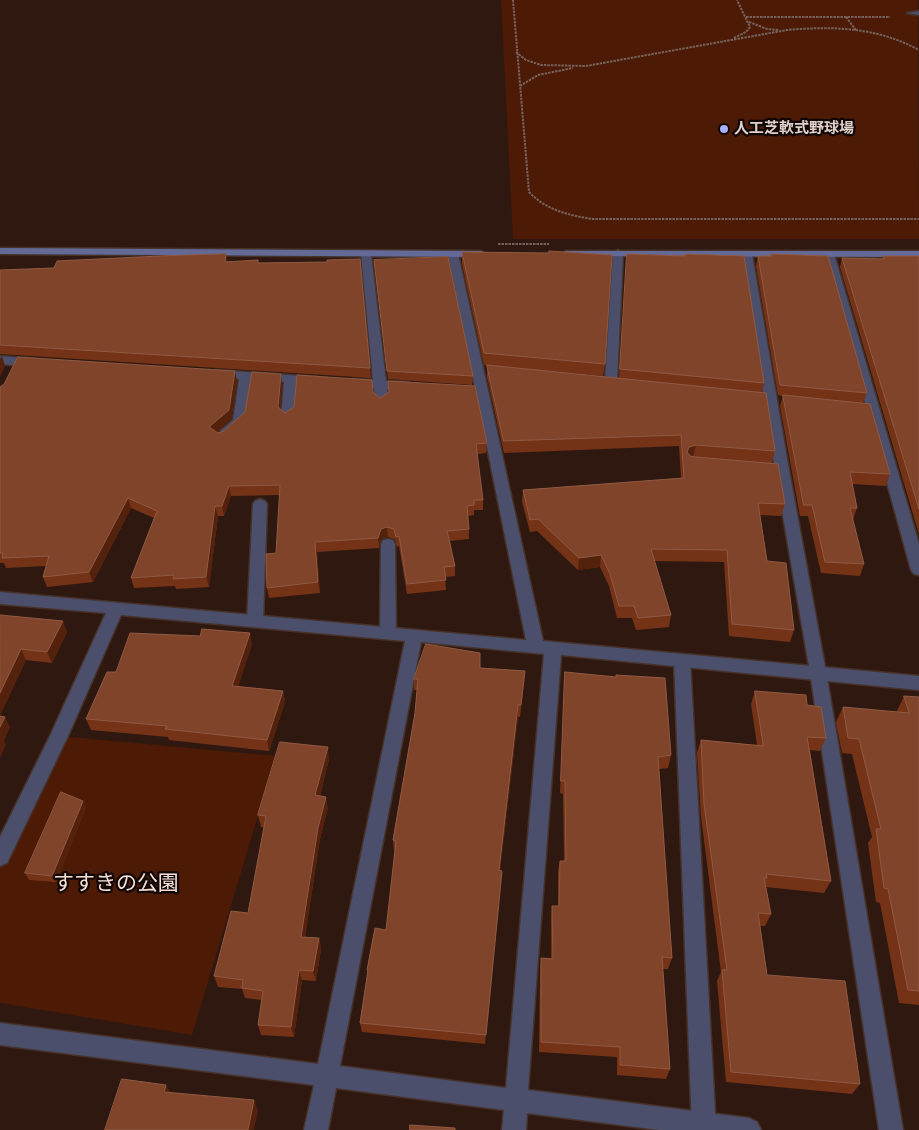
<!DOCTYPE html>
<html>
<head>
<meta charset="utf-8">
<style>
	body { margin:0 }
	canvas { display:block; background:#2e1810 }
</style>
</head>
<body>
<canvas width="919" height="1130"></canvas>
<script>
const context = document.querySelector('canvas').getContext('2d');
context.lineJoin = 'round';
function paint(path, color) {
  context.fillStyle = color;
  context.fill(path, 'evenodd');
}
function trace(path, color, width, dash) {
  context.strokeStyle = color;
  context.lineWidth = width;
  context.lineCap = dash ? 'butt' : 'round';
  context.setLineDash(dash || []);
  context.stroke(path);
}
function write(font, color, halo, rows, align = 'center') {
  context.font = font + ' "Space Grotesk","Noto Sans JP",sans-serif';
  context.lineWidth = 4.5;
  context.setLineDash([]);
  context.textBaseline = 'middle';
  context.strokeStyle = halo;
  context.fillStyle = color;
  for (const [text, x, y, turn = 0] of rows) {
    context.save();
    context.translate(x, y);
    context.rotate((+turn || 0) * Math.PI / 180);
    context.textAlign = isNaN(turn) ? turn : align;
    if (halo) context.strokeText(text, 0, 0);
    context.fillText(text, 0, 0);
    context.restore();
  }
}
const green = new Path2D(`
	M 501,0 L 918,0 L 919,239 L 513,239 Z
	M 59,736 L 276,756 L 192,1035 L 0,1003 L 0,857 Z`);
const path = new Path2D(`
	M 513,0 L 529,192 C 546,210 568,215 592,219 L 919,219
	M 746,17 L 890,17
	M 846,17 L 856,30
	M 749,22 L 767,29 L 779,30
	M 734,38 L 746,32 L 750,27 L 737,0
	M 516,52 L 526,60 L 541,65 L 586,66 L 787,30 C 833,26 877,27 919,50
	M 520,86 L 538,75 L 573,68
	M 498,244 L 549,244`);
const lane = new Path2D(`
	M 919,11 L 919,15 L 907,13 Z
	M 618,250 L 623,253 L 617,381 L 611,385 L 605,381 L 613,253 Z
	M 366,251 L 371,254 L 386,381 L 408,382 L 414,386 L 408,390 L 387,389 L 388,402 L 382,406 L 376,402 L 374,388 L 353,387 L 347,383 L 353,379 L 373,380 L 361,254 Z
	M 747,251 L 752,254 L 789,470 L 826,672 L 903,1130 L 879,1130 L 810,672 L 775,470 L 742,254 Z
	M 0,356 L 36,359 L 42,363 L 36,367 L 0,364 Z
	M 216,370 L 318,377 L 324,381 L 318,385 L 297,383 L 293,417 L 287,421 L 281,417 L 284,382 L 252,380 L 245,422 L 232,434 L 227,435 L 220,431 L 233,420 L 239,379 L 212,377 L 210,374 Z
	M 260,499 L 265,501 L 267,504 L 263,621 L 261,625 L 255,627 L 249,625 L 247,621 L 253,504 L 255,501 Z
	M 388,539 L 393,540 L 395,544 L 396,633 L 394,637 L 388,639 L 382,637 L 380,633 L 381,544 L 383,540 Z
	M 682,654 L 688,656 L 690,660 L 716,1130 L 692,1130 L 674,660 L 676,656 Z`);
const street = new Path2D(`
	M 453,251 L 458,254 L 543,641 L 919,676 L 919,690 L 561,655 L 528,1090 L 749,1118 L 757,1122 L 761,1130 L 659,1130 L 527,1113 L 526,1130 L 502,1130 L 504,1110 L 336,1088 L 328,1130 L 304,1130 L 314,1085 L 0,1045 L 0,1023 L 318,1064 L 405,641 L 121,615 L 68,736 L 7,863 L 0,866 L 0,837 L 50,736 L 106,613 L 0,604 L 0,592 L 526,640 L 448,254 ZM 421,642 L 544,654 L 506,1088 L 340,1066 Z
	M 829,251 L 834,254 L 919,544 L 919,575 L 914,574 L 911,570 L 824,254 Z`);
const secondary = new Path2D(`
	M 0,248 L 481,251 L 486,254 L 481,257 L 0,254 Z
	M 566,251 L 919,251 L 919,257 L 562,256 L 561,254 Z`);
const wall = new Path2D(`
	M 462,252 L 605,364 L 603,376 L 484,365 L 462,264 Z
	M 627,254 L 684,256 L 685,254 L 764,383 L 762,393 L 775,451 L 772,463 L 785,504 L 781,516 L 760,515 L 767,561 L 794,630 L 790,642 L 729,636 L 724,562 L 654,561 L 671,615 L 669,627 L 636,630 L 632,618 L 617,618 L 609,586 L 600,567 L 578,570 L 537,531 L 530,532 L 522,502 L 523,490 L 681,478 L 679,446 L 504,453 L 487,377 L 487,365 L 619,378 Z
	M 771,254 L 867,393 L 863,403 L 890,474 L 886,486 L 852,484 L 857,508 L 853,520 L 864,564 L 860,576 L 821,573 L 808,516 L 800,516 L 780,406 L 783,396 L 778,395 L 756,266 L 758,256 L 771,256 Z
	M 883,256 L 919,256 L 919,534 L 840,267 L 842,258 L 882,259 Z
	M 360,259 L 371,378 L 0,354 L 0,270 L 228,262 L 259,263 L 327,262 Z
	M 374,260 L 473,376 L 472,385 L 388,379 Z
	M 237,381 L 231,420 L 217,432 L 218,433 L 224,431 L 282,384 L 280,409 L 285,413 L 373,392 L 380,398 L 487,443 L 486,453 L 477,454 L 483,500 L 483,510 L 474,510 L 474,515 L 468,516 L 469,529 L 469,539 L 450,541 L 455,566 L 455,576 L 445,577 L 446,590 L 407,594 L 399,546 L 397,547 L 395,539 L 388,537 L 381,539 L 379,548 L 317,552 L 320,593 L 269,598 L 267,588 L 276,553 L 280,495 L 231,496 L 224,516 L 218,516 L 209,587 L 176,589 L 175,586 L 134,588 L 131,578 L 154,518 L 131,508 L 93,582 L 47,587 L 43,577 L 46,566 L 6,568 L 4,563 L 0,563 L 0,387 Z
	M 0,615 L 67,632 L 52,663 L 26,660 L 0,715 Z
	M 252,644 L 238,686 L 283,691 L 285,702 L 269,751 L 169,740 L 168,737 L 91,730 L 86,719 L 116,672 Z
	M 480,668 L 525,671 L 520,717 L 518,717 L 500,870 L 501,881 L 485,1044 L 362,1032 L 360,1023 L 368,975 L 367,970 L 386,930 L 395,851 L 394,851 L 393,840 L 415,713 L 417,690 L 414,690 L 414,679 Z
	M 565,672 L 671,755 L 668,768 L 659,769 L 672,958 L 668,969 L 663,969 L 670,1069 L 666,1079 L 617,1075 L 617,1057 L 539,1052 L 540,969 L 541,958 L 551,958 L 551,917 L 552,906 L 558,906 L 558,872 L 560,861 L 564,861 L 563,794 L 560,793 L 564,685 Z
	M 755,691 L 807,705 L 826,738 L 820,751 L 810,750 L 831,881 L 824,893 L 766,887 L 771,914 L 765,926 L 760,926 L 767,975 L 860,1084 L 852,1094 L 726,1082 L 717,981 L 721,972 L 701,817 L 697,753 L 701,740 L 757,745 L 751,704 Z
	M 904,696 L 919,697 L 919,1005 L 899,1003 L 880,903 L 876,902 L 868,843 L 872,837 L 852,754 L 842,753 L 836,722 L 843,707 L 897,712 L 897,711 Z
	M 329,759 L 320,796 L 328,808 L 320,839 L 305,937 L 319,938 L 321,949 L 316,981 L 302,980 L 294,1037 L 261,1035 L 258,1025 L 262,1000 L 245,998 L 242,989 L 218,987 L 214,976 L 248,913 L 264,827 L 261,827 L 258,815 Z
	M 86,808 L 56,882 L 29,880 L 25,873 Z`);
const shadedWall = new Path2D(`
	M 226,254 L 228,263 L 225,262 Z
	M 2,356 L 5,366 L 0,377 L 0,359 Z
	M 235,371 L 237,381 L 231,420 L 211,437 L 209,427 Z
	M 281,374 L 282,384 L 279,417 L 278,407 Z
	M 696,445 L 693,457 L 686,459 L 687,452 L 689,447 Z
	M 229,486 L 231,496 L 224,516 L 222,506 Z
	M 128,498 L 131,508 L 93,582 L 89,572 Z
	M 215,506 L 218,516 L 209,587 L 206,577 Z
	M 387,527 L 388,537 L 381,539 L 379,548 L 378,538 L 381,529 Z
	M 315,542 L 317,552 L 320,593 L 318,582 Z
	M 601,555 L 600,567 L 578,570 L 579,558 Z
	M 63,621 L 67,632 L 52,663 L 47,652 Z
	M 250,633 L 252,644 L 235,697 L 232,686 Z
	M 21,649 L 26,660 L 0,715 L 0,693 Z
	M 283,691 L 285,702 L 269,751 L 267,740 Z
	M 518,705 L 518,717 L 499,881 L 499,870 Z
	M 5,717 L 10,727 L 4,741 L 6,744 L 0,758 L 0,727 Z
	M 328,747 L 329,759 L 317,807 L 315,795 Z
	M 326,797 L 328,808 L 320,839 L 303,948 L 301,937 L 318,828 Z
	M 83,801 L 86,808 L 56,882 L 52,876 Z
	M 319,938 L 321,949 L 316,981 L 313,971 Z
	M 299,970 L 302,980 L 294,1037 L 291,1027 Z
	M 166,1085 L 172,1095 L 164,1092 Z
	M 254,1100 L 258,1111 L 254,1130 L 248,1130 Z`);
const building = new Path2D(`
	M 549,251 L 612,255 L 605,364 L 484,353 L 462,252 L 549,253 Z
	M 226,254 L 225,262 L 258,260 L 258,263 L 327,262 L 327,260 L 360,259 L 370,368 L 0,345 L 0,270 L 54,268 L 57,261 L 160,256 Z
	M 627,254 L 685,256 L 685,254 L 744,256 L 764,383 L 620,369 Z
	M 771,254 L 828,256 L 867,393 L 780,385 L 758,256 L 772,256 Z
	M 883,256 L 919,256 L 919,509 L 842,258 L 885,259 Z
	M 448,257 L 473,376 L 387,371 L 374,260 Z
	M 18,357 L 235,371 L 229,410 L 209,427 L 218,433 L 224,431 L 245,412 L 252,372 L 281,374 L 278,407 L 285,413 L 294,407 L 297,375 L 372,380 L 373,392 L 380,398 L 389,392 L 388,381 L 475,386 L 487,443 L 476,444 L 483,500 L 474,500 L 474,505 L 467,506 L 469,529 L 447,531 L 455,566 L 444,567 L 446,580 L 407,584 L 399,536 L 396,537 L 394,529 L 387,527 L 381,529 L 378,538 L 315,542 L 318,582 L 267,588 L 266,554 L 276,553 L 280,485 L 229,486 L 222,506 L 215,506 L 206,577 L 173,579 L 174,575 L 131,578 L 157,511 L 128,498 L 89,572 L 43,577 L 49,556 L 2,558 L 3,553 L 0,553 L 0,387 L 4,384 Z
	M 487,365 L 766,393 L 775,451 L 696,445 L 689,447 L 687,452 L 690,456 L 695,457 L 778,464 L 785,504 L 758,503 L 767,561 L 786,563 L 794,630 L 732,624 L 727,550 L 651,549 L 671,615 L 638,618 L 634,606 L 619,606 L 610,574 L 601,555 L 579,558 L 538,519 L 530,520 L 523,490 L 684,478 L 681,435 L 504,441 Z
	M 783,395 L 870,404 L 890,474 L 850,472 L 857,508 L 850,508 L 864,564 L 825,562 L 812,505 L 804,505 Z
	M 0,615 L 63,621 L 47,652 L 21,649 L 0,693 Z
	M 202,629 L 250,633 L 232,686 L 283,691 L 267,740 L 165,729 L 167,726 L 86,719 L 107,672 L 116,672 L 130,633 L 200,636 Z
	M 426,644 L 480,653 L 480,668 L 525,671 L 521,705 L 518,705 L 499,870 L 502,871 L 486,1035 L 360,1023 L 368,970 L 367,970 L 375,928 L 386,930 L 396,841 L 393,840 L 415,713 L 418,679 L 414,679 Z
	M 565,672 L 616,677 L 616,675 L 665,678 L 671,755 L 658,757 L 672,958 L 662,957 L 670,1069 L 620,1065 L 620,1047 L 541,1042 L 541,958 L 553,959 L 552,906 L 559,906 L 560,861 L 566,861 L 565,781 L 561,781 Z
	M 755,691 L 806,695 L 807,705 L 821,707 L 826,738 L 807,737 L 831,881 L 766,874 L 767,878 L 764,878 L 771,914 L 758,913 L 767,975 L 845,981 L 860,1084 L 731,1072 L 722,970 L 727,970 L 704,804 L 701,740 L 763,746 Z
	M 904,696 L 919,697 L 919,991 L 908,990 L 888,889 L 884,888 L 876,829 L 881,829 L 859,739 L 848,738 L 843,707 L 909,713 Z
	M 0,716 L 5,717 L 0,727 Z
	M 280,742 L 328,747 L 315,795 L 326,797 L 318,828 L 301,937 L 319,938 L 313,971 L 299,970 L 291,1027 L 258,1025 L 263,991 L 242,988 L 243,980 L 214,976 L 231,911 L 248,913 L 266,816 L 258,815 Z
	M 61,792 L 83,801 L 52,876 L 25,873 Z
	M 122,1079 L 166,1085 L 164,1092 L 254,1100 L 248,1130 L 105,1130 Z
	M 410,1125 L 455,1128 L 455,1130 L 410,1130 Z`);
const markers = [
	[724,129,5,"#a6b1fc"]
];
const farPoinames = [
	["人工芝軟式野球場",734,129]
];
const nearParknames = [
	["すすきの公園",116,884]
];
paint(green, '#4c1a05');
trace(lane, '#47322a', 3);
trace(street, '#47322a', 3);
trace(secondary, '#47322a', 3);
trace(path, '#76625b', 2, [2.5, 1]);
paint(lane, '#4b4f6c');
paint(street, '#4b4f6c');
paint(secondary, '#636a97');
paint(wall, '#743317');
paint(shadedWall, '#53210c');
paint(building, '#80442a');
trace(building, '#8f5a43', 1);
for (const [x, y, r, color] of markers) {
  const dot = new Path2D();
  dot.arc(x, y, r, 0, 2 * Math.PI);
  context.fillStyle = color;
  context.fill(dot);
  trace(dot, '#100604', 2);
}
write('bold 15px', '#e0d0ca', '#100604', farPoinames, 'left');
write('21px', '#f4ded6', '#100604', nearParknames);
</script>
</body>
</html>
